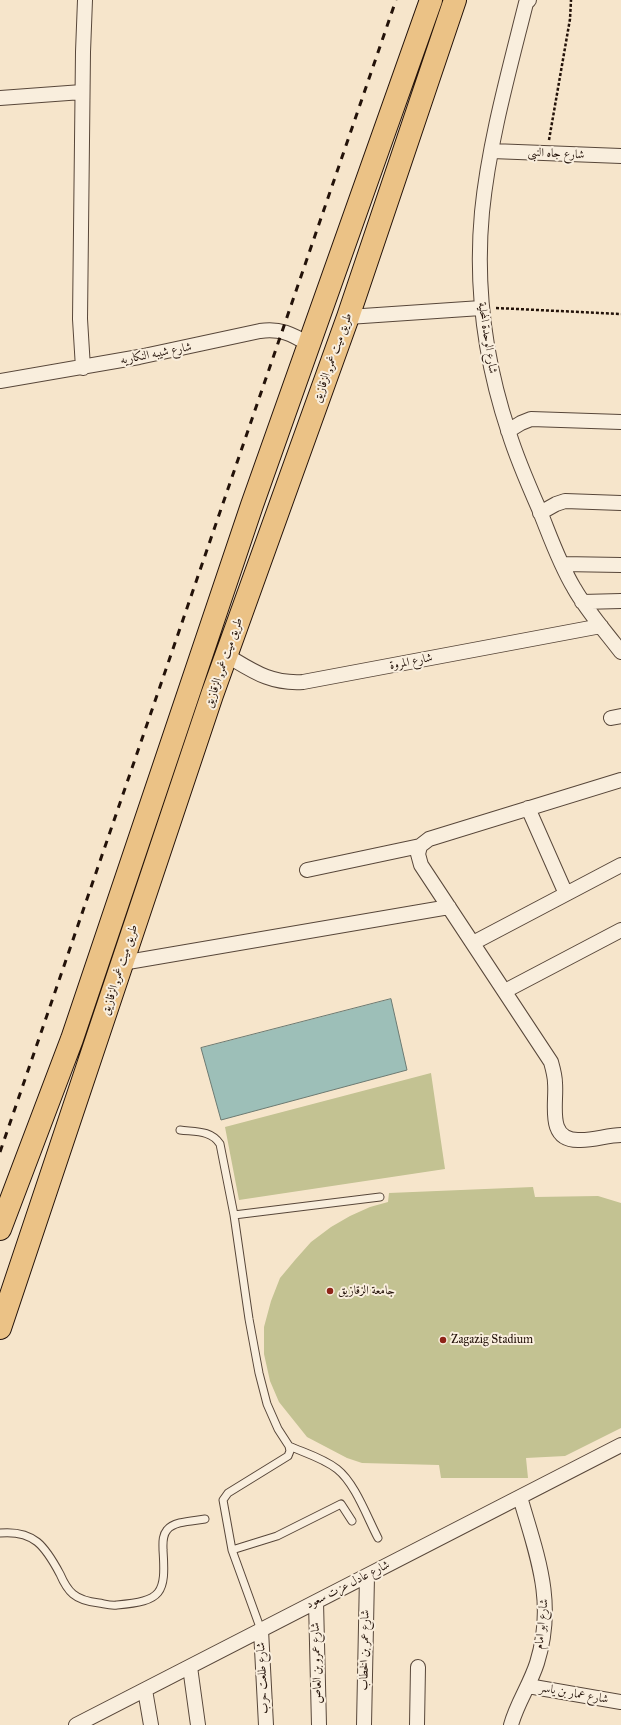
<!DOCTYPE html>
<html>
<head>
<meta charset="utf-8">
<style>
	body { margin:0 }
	canvas { display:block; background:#f6e5cb }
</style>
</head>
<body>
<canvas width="621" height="1725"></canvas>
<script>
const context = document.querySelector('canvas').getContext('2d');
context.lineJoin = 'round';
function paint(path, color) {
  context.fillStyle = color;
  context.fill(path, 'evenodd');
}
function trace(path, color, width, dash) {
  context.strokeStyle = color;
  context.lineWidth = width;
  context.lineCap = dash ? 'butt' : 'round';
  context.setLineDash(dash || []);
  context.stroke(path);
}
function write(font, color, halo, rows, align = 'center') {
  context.font = font + ' "IM FELL Great Primer",Amiri,serif';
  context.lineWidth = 4;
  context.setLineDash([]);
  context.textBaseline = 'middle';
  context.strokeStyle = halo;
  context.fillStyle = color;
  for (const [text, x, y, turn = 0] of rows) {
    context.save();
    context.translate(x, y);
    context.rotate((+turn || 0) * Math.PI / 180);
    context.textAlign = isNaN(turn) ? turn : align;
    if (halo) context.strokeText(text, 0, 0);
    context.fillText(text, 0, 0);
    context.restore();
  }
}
const green = new Path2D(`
	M 431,1073 L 445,1169 L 239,1200 L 225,1127 Z
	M 533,1187 L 535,1197 L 598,1196 L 621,1203 L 621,1428 L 565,1456 L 526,1458 L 528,1478 L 441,1478 L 439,1465 L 362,1463 L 347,1458 L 307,1437 L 279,1402 L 270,1381 L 264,1354 L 264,1327 L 271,1301 L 280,1278 L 295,1260 L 311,1242 L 331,1227 L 350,1216 L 370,1207 L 388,1202 L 389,1193 Z`);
const water = new Path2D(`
	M 391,999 L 407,1070 L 221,1120 L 201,1048 Z`);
const path = new Path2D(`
	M 549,140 L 570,19 L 571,0
	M 496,308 L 621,314`);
const service = new Path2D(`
	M 180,1130 C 195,1132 211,1130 220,1144 L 234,1215 L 249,1319 L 259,1373 L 267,1404 L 278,1429 L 289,1446 L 290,1451 L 288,1456 L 228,1493 L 223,1500 L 232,1550 L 261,1630
	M 234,1215 L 380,1197
	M 289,1446 C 305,1453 323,1458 337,1469 C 355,1483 367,1517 378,1538
	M 0,1533 C 34,1530 45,1546 60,1574 C 63,1581 67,1589 73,1594 C 80,1600 90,1602 99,1603 C 105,1604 111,1606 117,1605 C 162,1601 166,1594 163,1550 C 163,1543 162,1536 167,1530 C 174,1521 194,1521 205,1519
	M 232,1550 L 277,1536 L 341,1504 L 352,1521`);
const minor = new Path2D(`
	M 529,0 L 526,3 C 509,71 489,142 482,212 C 475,287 485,361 509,433 C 517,459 528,484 539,509 C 550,536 559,563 574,588 C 587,611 605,631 621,652
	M 0,98 L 82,92
	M 492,151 L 621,156
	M 348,317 L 481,308
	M 83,368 L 80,319 L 83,52 L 85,0
	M 0,381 L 139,357 L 260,331 C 280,328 292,334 308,344
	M 508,431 L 521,423 L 531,419 L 621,422
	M 540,513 L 556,504 L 565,501 L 621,503
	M 562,564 L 621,565
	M 582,602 L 621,601
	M 226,655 C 253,671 270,684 303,682 L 601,626
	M 611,718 L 621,716
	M 621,780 L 429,839 L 420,846 L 418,854 L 421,865 L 551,1062 C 553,1069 555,1076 555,1083 C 557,1103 546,1140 578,1140 C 593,1141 607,1135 621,1135
	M 528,808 L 566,894
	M 307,870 L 420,846
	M 473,943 L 621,865
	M 122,963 L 449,907
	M 505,991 L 621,930
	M 316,1602 L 319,1725
	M 261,1630 L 266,1725
	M 190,1667 L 198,1725
	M 528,1686 L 621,1702
	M 145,1690 L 151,1725
	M 76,1725 L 621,1445
	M 364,1725 L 367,1576
	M 417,1725 L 418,1667
	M 511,1725 C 517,1703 530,1685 537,1663 C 556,1602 537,1556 520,1497`);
const trunk = new Path2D(`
	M 0,1229 L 72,1039 L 252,505 L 431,0
	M 0,1328 L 212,695 L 348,317 L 455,0`);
const rail = new Path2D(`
	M 0,1152 L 396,0`);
const markers = [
	[330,1291,4,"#8f2418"],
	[443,1340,4,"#8f2418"]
];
const streetNames = [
	["شارع جاه النبى",556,154,3],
	["شارع الوحدة المحلية",487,338,81],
	["شارع شيبه النكاريه",156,354,-11],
	["طريق ميت غمر, الزقازيق",333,358,-70],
	["شارع المروة",411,662,-11],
	["طريق ميت غمر, الزقازيق",224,663,-71],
	["طريق ميت غمر, الزقازيق",120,970,-72],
	["شارع عادل عزت سعود",348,1585,-27],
	["شارع ابو امام",542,1624,-84],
	["شارع عمر بن الخطاب",365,1650,-89],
	["شارع عمرو بن العاص",317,1663,-92],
	["شارع طلعت حرب",263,1678,-93],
	["شارع عمار بن ياسر",574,1694,10]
];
const poiNames = [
	["جامعة الزقازيق",338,1291],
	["Zagazig Stadium",451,1340]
];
paint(green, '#c3c292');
paint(water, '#9dbfb8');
trace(water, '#6c7a72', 1);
trace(service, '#58473a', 9);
trace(minor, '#58473a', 16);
trace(trunk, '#231209', 24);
trace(path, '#231209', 2.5, [3, 2]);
trace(service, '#f9eedd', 7);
trace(minor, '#f9eedd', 14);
trace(trunk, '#ebc286', 22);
trace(rail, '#231209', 3, [7, 7]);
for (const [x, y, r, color] of markers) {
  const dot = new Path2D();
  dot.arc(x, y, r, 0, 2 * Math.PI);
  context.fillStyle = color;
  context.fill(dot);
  trace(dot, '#f9eedd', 1.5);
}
write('12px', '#231209', '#f9eedd', streetNames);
write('12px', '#231209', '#f9eedd', poiNames, 'left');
</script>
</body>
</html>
